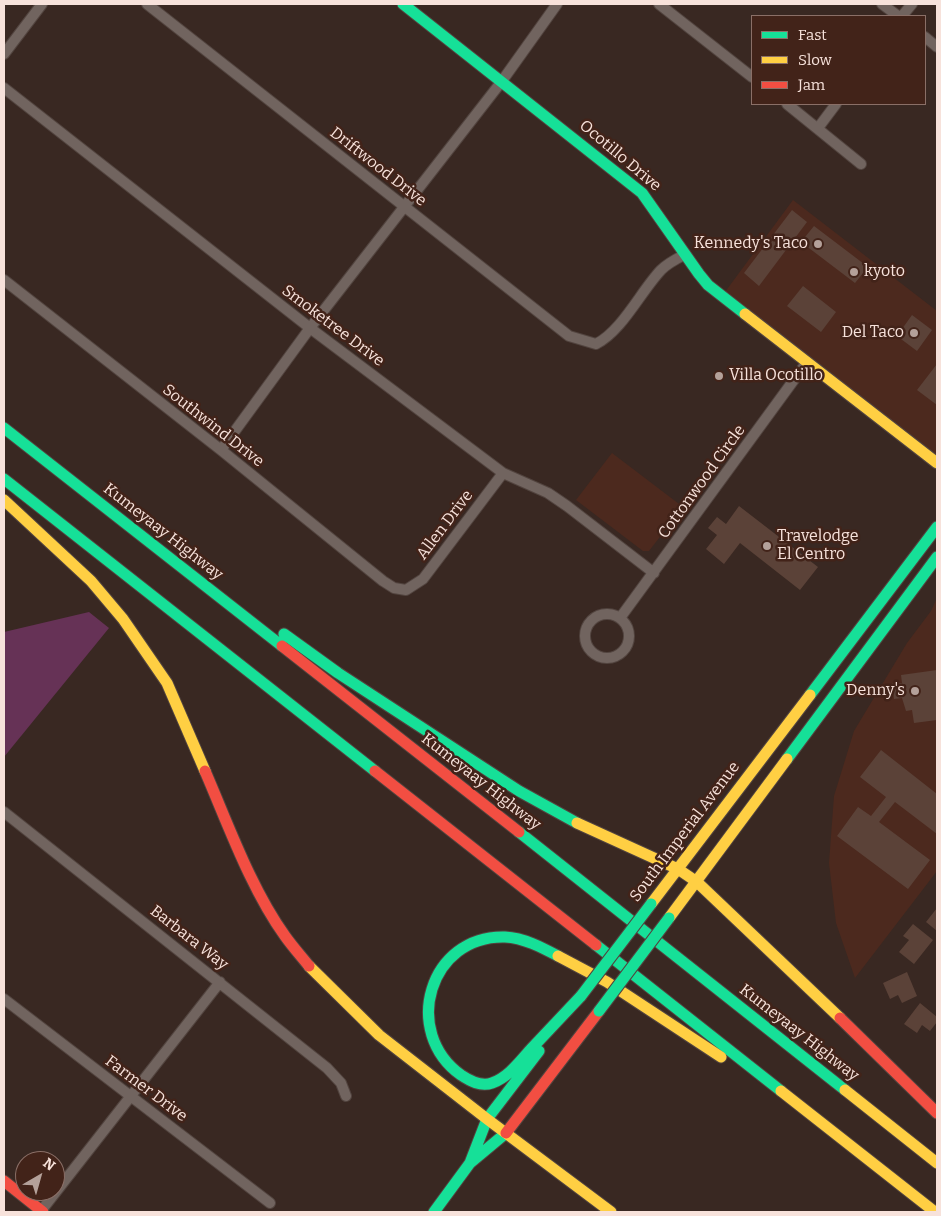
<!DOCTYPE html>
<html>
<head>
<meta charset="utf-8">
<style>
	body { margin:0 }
	#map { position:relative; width:941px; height:1216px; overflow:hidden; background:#392822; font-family:Bitter,serif }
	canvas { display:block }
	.frame { position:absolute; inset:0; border:5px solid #f7e2db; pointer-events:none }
	.legend { position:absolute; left:751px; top:15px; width:175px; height:90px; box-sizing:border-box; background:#422319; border:1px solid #8a6f67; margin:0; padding:6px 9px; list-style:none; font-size:15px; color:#f7e2db }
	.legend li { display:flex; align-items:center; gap:10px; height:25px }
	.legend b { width:25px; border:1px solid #8a6f67 }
	.north { position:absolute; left:15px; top:1151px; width:50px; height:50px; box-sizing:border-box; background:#422319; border:1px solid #8a6f67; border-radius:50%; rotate:38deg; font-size:14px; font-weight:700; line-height:20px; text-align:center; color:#f7e2db }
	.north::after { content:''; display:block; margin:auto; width:18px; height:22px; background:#b4a19a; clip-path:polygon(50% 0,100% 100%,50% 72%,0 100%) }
</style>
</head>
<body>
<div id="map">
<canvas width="941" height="1216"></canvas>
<div class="frame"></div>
<ul class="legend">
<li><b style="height:6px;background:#16e098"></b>Fast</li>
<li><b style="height:6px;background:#ffcf43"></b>Slow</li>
<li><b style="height:6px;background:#f24e42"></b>Jam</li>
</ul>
<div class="north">N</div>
</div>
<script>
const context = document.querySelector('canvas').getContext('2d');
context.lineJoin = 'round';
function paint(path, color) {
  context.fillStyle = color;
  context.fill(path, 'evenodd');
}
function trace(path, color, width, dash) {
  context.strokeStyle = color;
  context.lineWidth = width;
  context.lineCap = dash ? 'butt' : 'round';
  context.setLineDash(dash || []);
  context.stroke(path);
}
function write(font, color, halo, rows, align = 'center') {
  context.font = font + ' Bitter,serif';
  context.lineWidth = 5;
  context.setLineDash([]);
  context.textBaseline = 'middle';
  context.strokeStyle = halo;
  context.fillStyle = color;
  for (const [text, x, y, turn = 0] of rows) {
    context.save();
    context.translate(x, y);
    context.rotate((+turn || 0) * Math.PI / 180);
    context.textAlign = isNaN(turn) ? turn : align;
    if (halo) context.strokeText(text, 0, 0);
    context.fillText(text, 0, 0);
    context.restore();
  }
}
const built = new Path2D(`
	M 793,200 L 937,311 L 937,463 L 722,296 Z
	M 612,453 L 683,507 L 649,551 L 643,551 L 576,500 Z
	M 937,598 L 937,871 L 855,978 L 836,923 L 829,863 L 834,796 L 854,731 L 907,643 L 931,611 Z`);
const green = new Path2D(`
	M 89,612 L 109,628 L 4,757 L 4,632 Z`);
const building = new Path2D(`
	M 792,210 L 807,222 L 759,286 L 744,273 Z
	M 814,226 L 868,267 L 855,283 L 801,242 Z
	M 803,286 L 836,312 L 821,332 L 787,306 Z
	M 912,315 L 932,330 L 917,351 L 897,336 Z
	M 937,364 L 937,405 L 917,390 Z
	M 739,506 L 818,567 L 800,590 L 740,543 L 724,564 L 706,549 L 717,535 L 708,528 L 717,517 L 726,524 Z
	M 937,670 L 937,720 L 914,723 L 912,710 L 906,711 L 902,698 L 894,699 L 892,683 L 902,683 L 901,675 Z
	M 881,750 L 937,794 L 937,834 L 895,802 L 879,822 L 930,860 L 908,889 L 837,836 L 858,807 L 871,816 L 886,797 L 860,777 Z
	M 937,908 L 937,931 L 926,922 Z
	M 913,924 L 933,940 L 914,964 L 899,952 L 909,940 L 903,936 Z
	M 907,972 L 917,996 L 902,1003 L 898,995 L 890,999 L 883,983 Z
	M 920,1003 L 937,1017 L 937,1022 L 930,1031 L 922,1025 L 917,1033 L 904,1024 Z`);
const street = new Path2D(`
	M 147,4 L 569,336 L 596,344 C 622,331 641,291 661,270 C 667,264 676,259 684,255
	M 659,4 L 752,77
	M 882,4 L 898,16
	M 902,16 L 912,4
	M 925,37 L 937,47
	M 4,54 L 42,4
	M 4,88 L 310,328 L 503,473 L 548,493 L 567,506 L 654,573
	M 787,104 L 861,164
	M 818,128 L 836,104
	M 4,280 L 221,450 L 383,581 L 394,588 L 406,590 L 423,579 L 503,473
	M 221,450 L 310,328 L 502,81 L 557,4
	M585 636a22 22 0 1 1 44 0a22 22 0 1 1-44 0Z
	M 620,618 L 807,362
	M 4,812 L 327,1068 L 341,1083 L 346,1096
	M 4,999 L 270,1203
	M 41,1211 L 220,982`);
const fast = new Path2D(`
	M 403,4 L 642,193 L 699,274 L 708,285 L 745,314
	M 4,428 L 282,646
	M 4,479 L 375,771
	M 284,634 L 338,673 L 519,791 L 577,823
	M 810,695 L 937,527
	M 787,759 L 937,557
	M 519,832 L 845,1090
	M 596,945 L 781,1091
	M 558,956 C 541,947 524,938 505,937 C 429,935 401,1032 461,1075 C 470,1081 481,1087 492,1083 C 509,1077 520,1061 532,1048 C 548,1031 565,1013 581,996
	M 470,1163 L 487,1119 L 539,1051
	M 434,1212 L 470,1163 L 506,1133`);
const slow = new Path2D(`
	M 745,314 L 937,463
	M 4,500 L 91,581 L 123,619 L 167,683 L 205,771
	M 577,823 L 678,869 L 697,882 L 840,1018
	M 651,904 L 810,695
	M 669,918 L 787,759
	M 558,956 L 607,982 L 721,1057
	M 309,966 L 379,1035 L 487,1119 L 611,1212
	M 845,1090 L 937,1163
	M 781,1091 L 935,1212`);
const jam = new Path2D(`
	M 282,646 L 519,832
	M 205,771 C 228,824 251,889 285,936 C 292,946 301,956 309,966
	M 375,771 L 596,945
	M 840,1018 L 937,1113
	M 506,1133 L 599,1011
	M 4,1181 L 43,1212`);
const fastBridge = new Path2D(`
	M 581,996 L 651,904
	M 599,1011 L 669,918`);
const markers = [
	[818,244,5,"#b4a19a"],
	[854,272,5,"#b4a19a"],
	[914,333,5,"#b4a19a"],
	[719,376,5,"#b4a19a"],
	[767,546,5,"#b4a19a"],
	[915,691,5,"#b4a19a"]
];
const streetNames = [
	["Ocotillo Drive",620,156,40],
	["Driftwood Drive",378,167,38],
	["Smoketree Drive",333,326,37],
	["Southwind Drive",213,426,38],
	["Cottonwood Circle",702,482,-54],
	["Allen Drive",445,525,-53],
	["Kumeyaay Highway",163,532,38],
	["Kumeyaay Highway",481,782,38],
	["South Imperial Avenue",685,832,-53],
	["Barbara Way",189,938,38],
	["Kumeyaay Highway",799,1033,38],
	["Farmer Drive",146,1089,37]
];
const poiNames = [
	["Kennedy's Taco",808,244],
	["kyoto",864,272,"left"],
	["Del Taco",904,333],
	["Villa Ocotillo",729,376,"left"],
	["Travelodge",777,537,"left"],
	["El Centro",777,555,"left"],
	["Denny's",905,691]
];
paint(built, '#4c291e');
paint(green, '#663256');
paint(building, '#5b4238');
trace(street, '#52443f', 12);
trace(fast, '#52443f', 13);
trace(slow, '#52443f', 13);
trace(jam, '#52443f', 13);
trace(street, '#71645f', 10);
trace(fast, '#16e098', 11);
trace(slow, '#ffcf43', 11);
trace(jam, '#f24e42', 11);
trace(fastBridge, '#52443f', 13, []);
trace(fastBridge, '#16e098', 11);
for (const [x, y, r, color] of markers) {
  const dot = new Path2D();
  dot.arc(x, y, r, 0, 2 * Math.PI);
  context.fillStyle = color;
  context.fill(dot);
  trace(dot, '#422319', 2);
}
write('16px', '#f7e2db', '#422319', streetNames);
write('16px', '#f7e2db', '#422319', poiNames, 'right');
</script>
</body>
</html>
